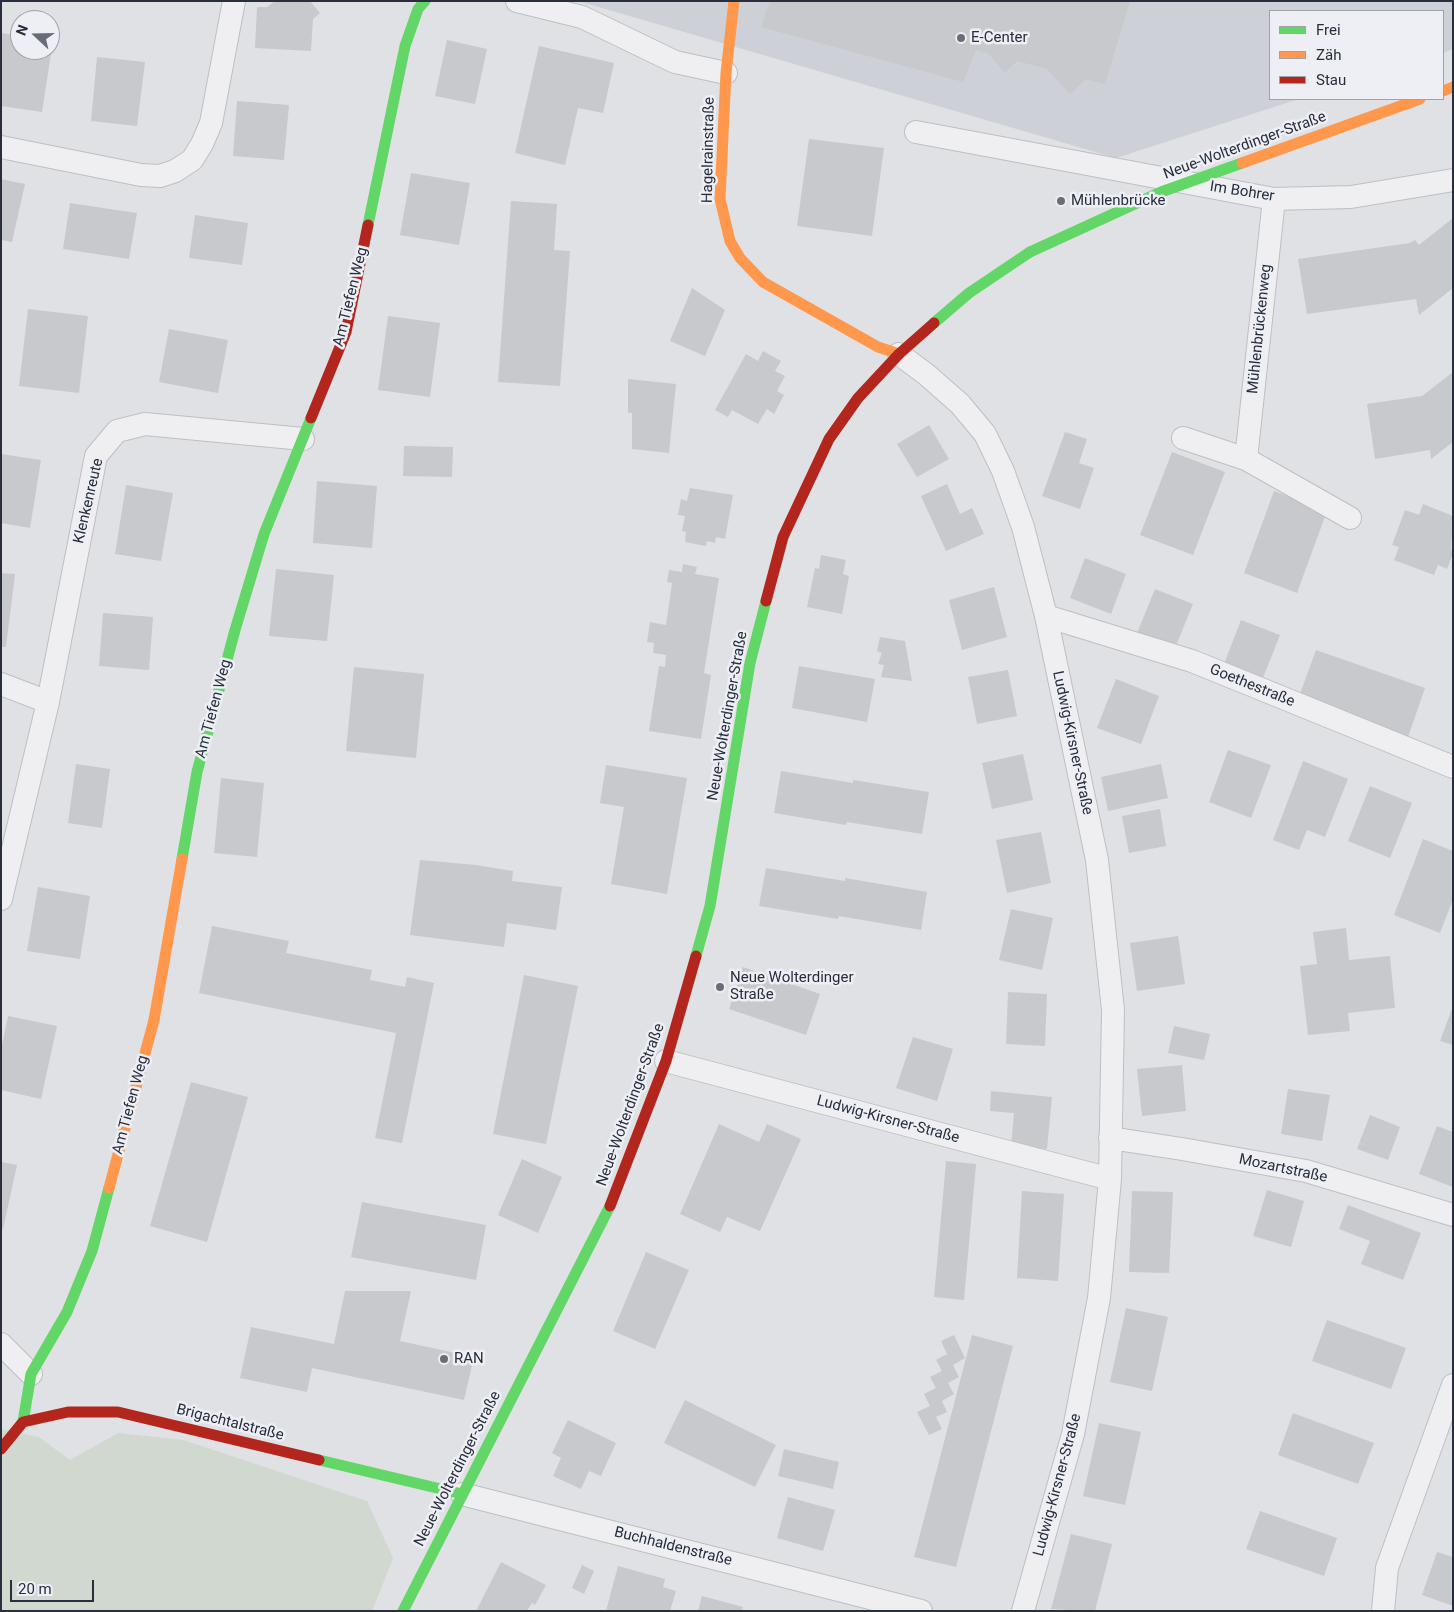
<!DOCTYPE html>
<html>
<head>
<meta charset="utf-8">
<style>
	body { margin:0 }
	#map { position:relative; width:1454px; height:1612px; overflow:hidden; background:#e0e1e4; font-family:Roboto,sans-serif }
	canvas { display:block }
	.frame { position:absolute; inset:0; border:2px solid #282e3c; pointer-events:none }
	.legend { position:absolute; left:1269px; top:10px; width:175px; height:90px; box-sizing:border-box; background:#edeff4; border:1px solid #9ea2aa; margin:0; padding:6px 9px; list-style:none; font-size:15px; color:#282e3c }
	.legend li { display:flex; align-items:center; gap:10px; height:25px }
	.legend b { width:25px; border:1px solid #9ea2aa }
	.north { position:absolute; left:10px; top:10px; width:50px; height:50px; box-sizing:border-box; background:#edeff4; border:1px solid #9ea2aa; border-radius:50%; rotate:291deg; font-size:14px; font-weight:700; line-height:20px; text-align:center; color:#282e3c }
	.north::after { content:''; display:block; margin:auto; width:18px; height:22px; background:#686d77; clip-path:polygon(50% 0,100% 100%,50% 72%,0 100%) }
	.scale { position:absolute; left:10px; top:1580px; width:84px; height:22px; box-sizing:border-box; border:2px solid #282e3c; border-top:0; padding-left:6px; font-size:15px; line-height:18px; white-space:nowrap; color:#282e3c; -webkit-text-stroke:4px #edeff4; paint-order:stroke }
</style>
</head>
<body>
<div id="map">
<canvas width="1454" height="1612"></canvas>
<div class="frame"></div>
<ul class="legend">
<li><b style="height:6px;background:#63d668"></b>Frei</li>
<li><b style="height:6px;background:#ff974d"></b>Zäh</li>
<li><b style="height:6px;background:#b3261e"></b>Stau</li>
</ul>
<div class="north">N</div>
<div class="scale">20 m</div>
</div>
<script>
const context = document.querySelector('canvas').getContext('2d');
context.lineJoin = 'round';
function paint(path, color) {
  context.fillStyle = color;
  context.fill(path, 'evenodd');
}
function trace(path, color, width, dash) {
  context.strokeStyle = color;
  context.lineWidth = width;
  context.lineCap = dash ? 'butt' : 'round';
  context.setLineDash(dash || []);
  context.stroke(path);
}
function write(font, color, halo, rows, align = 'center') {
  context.font = font + ' Roboto,sans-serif';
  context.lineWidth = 5;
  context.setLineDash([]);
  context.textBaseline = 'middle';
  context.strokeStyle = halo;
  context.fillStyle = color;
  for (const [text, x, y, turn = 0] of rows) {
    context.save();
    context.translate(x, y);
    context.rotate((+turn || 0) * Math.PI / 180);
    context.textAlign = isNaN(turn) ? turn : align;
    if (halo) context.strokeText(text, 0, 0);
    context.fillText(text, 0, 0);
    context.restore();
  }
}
const built = new Path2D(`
	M 578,1 L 1453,1 L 1453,49 L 1443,53 L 1443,11 L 1270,11 L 1270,99 L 1299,99 L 1116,158 Z`);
const green = new Path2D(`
	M 1,1429 L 39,1437 L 70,1460 L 118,1433 L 183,1440 L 367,1501 L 393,1558 L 372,1611 L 1,1611 Z`);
const building = new Path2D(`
	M 275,1 L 310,1 L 320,13 L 313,19 L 311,51 L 255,48 L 257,7 L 267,7 Z
	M 770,1 L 1130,1 L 1105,84 L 1086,79 L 1070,94 L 1047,69 L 1017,61 L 1005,73 L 988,53 L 976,50 L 963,82 L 761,27 Z
	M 1,33 L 20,36 L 20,50 L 50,50 L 50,40 L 53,41 L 42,112 L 1,106 Z
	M 447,40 L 487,49 L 475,104 L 435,96 Z
	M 539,46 L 614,63 L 603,113 L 578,108 L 565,165 L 515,153 Z
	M 97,57 L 145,62 L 137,126 L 91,121 Z
	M 237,101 L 289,105 L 284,160 L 233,156 Z
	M 809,139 L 884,148 L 872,236 L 797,226 Z
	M 411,173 L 470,183 L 459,245 L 400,235 Z
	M 1,179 L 25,184 L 12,242 L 1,240 Z
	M 511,201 L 557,204 L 554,250 L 570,251 L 560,386 L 498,382 Z
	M 70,203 L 137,213 L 129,259 L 63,249 Z
	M 195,215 L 248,223 L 242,265 L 189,258 Z
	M 1453,218 L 1453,288 L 1419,315 L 1416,299 L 1307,314 L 1298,259 L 1410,243 L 1415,240 L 1419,245 Z
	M 692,288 L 725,310 L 705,356 L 670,341 Z
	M 28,309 L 88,316 L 79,393 L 19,386 Z
	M 388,316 L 440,323 L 430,397 L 378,390 Z
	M 169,329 L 228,340 L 218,393 L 159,382 Z
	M 763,351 L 781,361 L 775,371 L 785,376 L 777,391 L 784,395 L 774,414 L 767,409 L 758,424 L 732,410 L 728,417 L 715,410 L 746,354 L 758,361 Z
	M 1453,372 L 1453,442 L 1431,459 L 1430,450 L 1375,459 L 1367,404 L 1422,396 Z
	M 628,379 L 676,384 L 669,453 L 632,449 L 632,413 L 628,413 Z
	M 929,425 L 949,459 L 917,477 L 897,444 Z
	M 1065,432 L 1087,439 L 1079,463 L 1094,468 L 1080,509 L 1042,496 Z
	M 404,446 L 453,447 L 452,477 L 403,476 Z
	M 1172,452 L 1225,472 L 1193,555 L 1140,535 Z
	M 1,454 L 41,460 L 30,528 L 1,523 Z
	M 317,481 L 377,486 L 372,548 L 313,543 Z
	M 947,484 L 960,514 L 972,508 L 984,534 L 946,551 L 921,496 Z
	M 126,485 L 173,493 L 161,561 L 115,554 Z
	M 690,488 L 733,495 L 725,539 L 716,537 L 715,543 L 707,541 L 706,546 L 685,542 L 686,532 L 682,531 L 685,516 L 678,515 L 681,499 L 687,501 Z
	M 1274,491 L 1327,511 L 1297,593 L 1244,573 Z
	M 1423,504 L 1453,516 L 1451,549 L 1453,554 L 1447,569 L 1438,565 L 1434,575 L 1394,560 L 1399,547 L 1392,545 L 1405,510 L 1419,515 Z
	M 821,555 L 846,560 L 843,574 L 849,576 L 842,614 L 807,607 L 815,568 L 819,569 Z
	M 1085,558 L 1126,574 L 1111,614 L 1070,598 Z
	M 683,564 L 697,567 L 695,574 L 719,578 L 704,673 L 711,675 L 701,739 L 649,731 L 659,666 L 665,667 L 666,655 L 653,653 L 654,643 L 647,642 L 650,622 L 666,625 L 672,583 L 667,582 L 669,570 L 682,572 Z
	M 276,569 L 334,575 L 327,641 L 269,636 Z
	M 1,573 L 15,574 L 6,647 L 1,647 Z
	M 994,587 L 1007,637 L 962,650 L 949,600 Z
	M 1155,589 L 1193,604 L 1175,648 L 1137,633 Z
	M 103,613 L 153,617 L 149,670 L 99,666 Z
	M 1241,620 L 1280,635 L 1261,683 L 1222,669 Z
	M 880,637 L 905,641 L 912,681 L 881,677 L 884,665 L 878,664 L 882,653 L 877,651 Z
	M 1316,650 L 1425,688 L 1407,740 L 1297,702 Z
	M 799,666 L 875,679 L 867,722 L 792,708 Z
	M 354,667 L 424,674 L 416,758 L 346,751 Z
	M 1008,670 L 1017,716 L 977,724 L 968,677 Z
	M 1116,679 L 1159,696 L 1141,744 L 1097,728 Z
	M 1228,750 L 1271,765 L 1251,818 L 1209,802 Z
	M 1023,754 L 1033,800 L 992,809 L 982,763 Z
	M 1303,761 L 1348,779 L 1325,837 L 1307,830 L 1299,850 L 1273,840 Z
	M 76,764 L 110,769 L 102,828 L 68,823 Z
	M 1161,764 L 1168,798 L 1108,811 L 1101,777 Z
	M 606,765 L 687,778 L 667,894 L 611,884 L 624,807 L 600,803 Z
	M 781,771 L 853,783 L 853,780 L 929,792 L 922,834 L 847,822 L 846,825 L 774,813 Z
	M 221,778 L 264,783 L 257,857 L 214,853 Z
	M 1370,786 L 1412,803 L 1390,858 L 1348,841 Z
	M 1160,809 L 1166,846 L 1129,853 L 1122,816 Z
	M 1041,832 L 1051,883 L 1007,893 L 996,840 Z
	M 1423,839 L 1453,851 L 1453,899 L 1440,933 L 1394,915 Z
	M 420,860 L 476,865 L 513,871 L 512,881 L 562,887 L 556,930 L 507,923 L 504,947 L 410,935 Z
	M 766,868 L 845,881 L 845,878 L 927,892 L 921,930 L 839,916 L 838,919 L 759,906 Z
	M 38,887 L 90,896 L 80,959 L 27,951 Z
	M 1011,909 L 1053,918 L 1042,970 L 999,960 Z
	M 212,926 L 289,941 L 286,953 L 372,970 L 370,980 L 405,987 L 407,977 L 434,983 L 402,1143 L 375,1138 L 396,1033 L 199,993 Z
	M 1346,928 L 1349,960 L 1390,956 L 1395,1008 L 1348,1013 L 1350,1031 L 1308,1035 L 1300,966 L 1317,964 L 1313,932 Z
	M 1178,936 L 1185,984 L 1137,991 L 1130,943 Z
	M 743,967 L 820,994 L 806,1035 L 729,1009 Z
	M 524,975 L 578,986 L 546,1144 L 493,1134 Z
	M 1008,992 L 1047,994 L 1045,1046 L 1006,1044 Z
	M 1453,1006 L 1453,1045 L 1440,1041 Z
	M 8,1016 L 57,1026 L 41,1099 L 1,1090 L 1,1049 Z
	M 1174,1026 L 1210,1034 L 1204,1060 L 1168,1053 Z
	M 913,1037 L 953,1049 L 937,1101 L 896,1088 Z
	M 1182,1065 L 1186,1111 L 1142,1116 L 1137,1069 Z
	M 191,1082 L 248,1097 L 207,1242 L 150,1226 Z
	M 1288,1089 L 1330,1095 L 1322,1141 L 1281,1134 Z
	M 991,1091 L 1052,1097 L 1047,1149 L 1011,1146 L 1014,1113 L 990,1111 Z
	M 1370,1115 L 1400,1127 L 1388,1160 L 1357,1149 Z
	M 719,1124 L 759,1142 L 767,1124 L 801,1139 L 760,1231 L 727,1217 L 720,1232 L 680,1214 Z
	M 1437,1126 L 1453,1132 L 1453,1187 L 1419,1174 Z
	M 522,1159 L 562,1177 L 538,1233 L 498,1215 Z
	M 946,1161 L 976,1164 L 964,1300 L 934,1297 Z
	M 1,1162 L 17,1165 L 3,1229 L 1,1229 Z
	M 1267,1190 L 1304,1201 L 1291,1247 L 1253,1236 Z
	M 1022,1191 L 1064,1194 L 1058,1281 L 1017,1278 Z
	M 1132,1191 L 1173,1192 L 1169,1273 L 1129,1272 Z
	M 362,1202 L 486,1225 L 476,1280 L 351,1257 Z
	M 1348,1205 L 1421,1233 L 1403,1280 L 1361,1264 L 1370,1241 L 1339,1229 Z
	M 646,1252 L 689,1270 L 655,1349 L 613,1331 Z
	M 345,1291 L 411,1291 L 400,1341 L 474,1357 L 464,1400 L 312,1368 L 307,1392 L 240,1378 L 251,1327 L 334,1344 Z
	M 1126,1308 L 1168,1317 L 1152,1391 L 1110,1382 Z
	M 1327,1320 L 1406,1348 L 1391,1389 L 1312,1361 Z
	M 954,1335 L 965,1358 L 953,1365 L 959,1377 L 948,1383 L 954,1394 L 942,1401 L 947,1412 L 936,1417 L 942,1429 L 929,1435 L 917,1412 L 930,1406 L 924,1394 L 936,1388 L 930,1377 L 942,1371 L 936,1360 L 947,1354 L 941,1341 Z
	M 972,1335 L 1013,1346 L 956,1567 L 914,1557 Z
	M 685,1400 L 776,1445 L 755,1487 L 664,1443 Z
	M 1293,1413 L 1374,1443 L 1358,1484 L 1278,1455 Z
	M 568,1420 L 616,1443 L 601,1476 L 589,1471 L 581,1489 L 553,1476 L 561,1458 L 552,1453 Z
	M 1099,1423 L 1141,1432 L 1125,1505 L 1083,1496 Z
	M 784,1449 L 839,1462 L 833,1489 L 778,1476 Z
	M 788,1497 L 835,1510 L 823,1551 L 777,1538 Z
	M 1260,1511 L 1337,1538 L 1324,1576 L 1246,1549 Z
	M 1071,1534 L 1112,1544 L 1095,1611 L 1051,1609 Z
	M 1437,1552 L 1453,1557 L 1453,1606 L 1422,1595 Z
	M 501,1562 L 546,1585 L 535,1605 L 532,1603 L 527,1611 L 476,1611 Z
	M 582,1565 L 594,1571 L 584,1594 L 572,1588 Z
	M 618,1566 L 665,1579 L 663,1587 L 676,1591 L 670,1611 L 606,1611 Z
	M 702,1596 L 743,1607 L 742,1611 L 698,1611 Z`);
const street = new Path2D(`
	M 517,1 L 582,17 L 675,62 L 726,73
	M 916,132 L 1274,199 L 1351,197 L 1453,180
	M 1,147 L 141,175 L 160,176 L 175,171 L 192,160 L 202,144 L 211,123 L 234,1
	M 899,354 L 927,375 L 960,404 L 985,434 L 1003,471 L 1023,527 L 1046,616 L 1097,860 L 1113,1010 L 1110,1179 L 1099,1298 L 1073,1434 L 1023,1611
	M 1183,438 L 1246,459 L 1350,518
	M 1246,459 L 1274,199
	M 1046,616 L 1192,661 L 1453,767
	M 1,684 L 48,702
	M 1,899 L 48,702 L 96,456 L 117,431 L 145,424 L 303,439
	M 666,1061 L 1110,1179
	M 1110,1138 L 1182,1149 L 1306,1171 L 1453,1215
	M 1,1344 L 31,1374
	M 462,1494 L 921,1611
	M 1383,1611 L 1387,1568 L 1453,1385`);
const fast = new Path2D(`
	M 368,225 L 405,46 L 418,9 L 425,1
	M 934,323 L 969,293 L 1030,252
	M 182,859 L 197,772 L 235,630 L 264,534 L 311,418
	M 696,956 L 710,906 L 750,663 L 766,601
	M 23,1422 L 31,1374 L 67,1312 L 92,1251 L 109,1188
	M 319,1460 L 462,1494
	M 403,1611 L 610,1206`);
const slow = new Path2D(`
	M 734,1 L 726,73 L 720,199 L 730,241 L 740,258 L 763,282 L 878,347 L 899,354
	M 1443,91 L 1453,87
	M 109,1188 L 154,1020 L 182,859`);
const jam = new Path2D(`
	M 311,418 L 346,332 L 368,225
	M 766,601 L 783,537 L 829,439 L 858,398 L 899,354 L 934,323
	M 610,1206 L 666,1061 L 696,956
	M 1,1449 L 23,1422 L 68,1412 L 118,1412 L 319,1460`);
const fastBridge = new Path2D(`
	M 1030,252 L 1161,192 L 1242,163`);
const slowBridge = new Path2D(`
	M 1242,163 L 1420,99`);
const markers = [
	[961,38,5,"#686d77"],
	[1061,201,5,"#686d77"],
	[720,987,5,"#686d77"],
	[444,1359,5,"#686d77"]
];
const poiNames = [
	["E-Center",971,38],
	["Mühlenbrücke",1071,201],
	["Neue Wolterdinger",730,978],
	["Straße",730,995],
	["RAN",454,1359]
];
const streetNames = [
	["Neue-Wolterdinger-Straße",1245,146,-20],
	["Hagelrainstraße",709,150,-89],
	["Im Bohrer",1242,192,9],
	["Am Tiefen Weg",351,297,-76],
	["Mühlenbrückenweg",1260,329,-84],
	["Klenkenreute",89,501,-77],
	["Goethestraße",1252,686,22],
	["Am Tiefen Weg",214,709,-75],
	["Neue-Wolterdinger-Straße",728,716,-80],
	["Ludwig-Kirsner-Straße",1072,743,78],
	["Am Tiefen Weg",131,1105,-75],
	["Neue-Wolterdinger-Straße",631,1105,-70],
	["Ludwig-Kirsner-Straße",888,1120,15],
	["Mozartstraße",1283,1169,12],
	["Brigachtalstraße",230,1423,14],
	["Neue-Wolterdinger-Straße",458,1469,-63],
	["Ludwig-Kirsner-Straße",1058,1485,-75],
	["Buchhaldenstraße",673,1547,14]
];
paint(built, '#ced0d7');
paint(green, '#d0d8d0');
paint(building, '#c8c9cc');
trace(street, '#bebfc2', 24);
trace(street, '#efeff1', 22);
trace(fast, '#63d668', 11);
trace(slow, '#ff974d', 11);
trace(jam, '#b3261e', 11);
trace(fastBridge, '#63d668', 11);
trace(slowBridge, '#ff974d', 11);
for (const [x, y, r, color] of markers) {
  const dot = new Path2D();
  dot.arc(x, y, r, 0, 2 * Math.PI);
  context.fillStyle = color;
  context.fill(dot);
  trace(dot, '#edeff4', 2);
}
write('15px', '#282e3c', '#edeff4', poiNames, 'left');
write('15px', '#282e3c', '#edeff4', streetNames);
</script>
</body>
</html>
